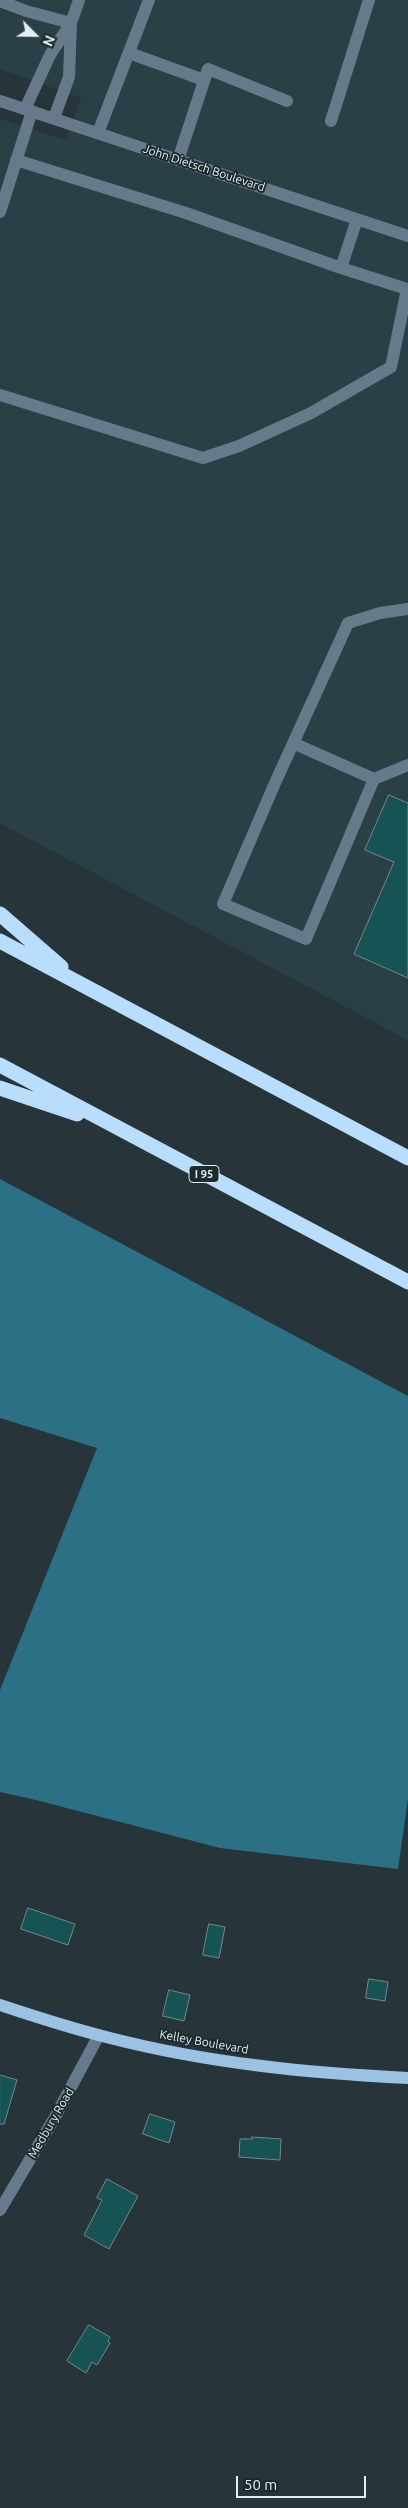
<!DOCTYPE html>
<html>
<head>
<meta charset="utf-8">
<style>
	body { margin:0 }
	#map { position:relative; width:408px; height:2508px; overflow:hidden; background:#27353a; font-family:Ubuntu,sans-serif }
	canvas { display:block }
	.north { position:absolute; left:10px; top:10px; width:50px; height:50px; -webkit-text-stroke:4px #1d2b2f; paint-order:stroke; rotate:113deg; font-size:14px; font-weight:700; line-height:20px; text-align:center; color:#e4edf0 }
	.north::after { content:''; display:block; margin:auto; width:18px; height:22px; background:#e4edf0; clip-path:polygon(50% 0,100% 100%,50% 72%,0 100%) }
	.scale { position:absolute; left:236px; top:2476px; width:130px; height:22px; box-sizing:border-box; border:2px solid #e4edf0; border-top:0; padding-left:6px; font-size:15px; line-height:18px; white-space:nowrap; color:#e4edf0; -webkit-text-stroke:4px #1d2b2f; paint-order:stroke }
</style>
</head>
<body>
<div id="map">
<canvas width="408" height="2508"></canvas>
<div class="north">N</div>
<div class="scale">50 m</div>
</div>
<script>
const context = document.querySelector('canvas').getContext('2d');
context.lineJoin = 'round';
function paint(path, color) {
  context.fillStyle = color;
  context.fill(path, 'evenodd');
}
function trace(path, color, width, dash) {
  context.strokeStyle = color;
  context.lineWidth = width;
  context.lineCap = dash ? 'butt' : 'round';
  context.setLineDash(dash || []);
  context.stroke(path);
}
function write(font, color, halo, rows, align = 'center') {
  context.font = font + ' Ubuntu,sans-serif';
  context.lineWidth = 4;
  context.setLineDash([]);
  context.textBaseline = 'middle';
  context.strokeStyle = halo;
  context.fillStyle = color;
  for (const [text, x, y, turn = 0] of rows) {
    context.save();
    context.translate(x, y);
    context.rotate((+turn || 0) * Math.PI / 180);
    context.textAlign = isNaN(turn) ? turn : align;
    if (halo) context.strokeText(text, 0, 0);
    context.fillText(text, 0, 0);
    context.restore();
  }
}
const built = new Path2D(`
	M 0,0 L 408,0 L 408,1040 L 0,823 L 0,119 L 66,140 L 81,98 L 0,69 Z`);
const forest = new Path2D(`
	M 0,1179 L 408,1396 L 408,1799 L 398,1869 L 220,1848 L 36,1800 L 0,1792 L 0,1690 L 97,1448 L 0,1418 Z`);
const building = new Path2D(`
	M 389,795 L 408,803 L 408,978 L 354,954 L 394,862 L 365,850 Z
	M 28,1908 L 75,1924 L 68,1945 L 21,1929 Z
	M 209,1924 L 225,1927 L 219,1958 L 203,1955 Z
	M 369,1979 L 388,1982 L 385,2001 L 366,1998 Z
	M 169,1990 L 190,1995 L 184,2021 L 163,2016 Z
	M 0,2075 L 17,2080 L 4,2124 L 0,2124 Z
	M 150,2114 L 175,2122 L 169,2143 L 143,2134 Z
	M 252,2137 L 281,2139 L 280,2160 L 239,2157 L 240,2139 L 252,2139 Z
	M 107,2179 L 138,2196 L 109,2249 L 84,2235 L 102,2200 L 97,2198 Z
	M 89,2325 L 110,2337 L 108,2341 L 110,2343 L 97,2365 L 92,2362 L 86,2373 L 67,2361 Z`);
const minor = new Path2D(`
	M 0,1 L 26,11 L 71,23
	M 129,53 L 204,80
	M 0,101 L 408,236
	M 25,109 L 50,55 L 71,23 L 79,0
	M 54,118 L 69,77 L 71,23
	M 331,121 L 369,0
	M 98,133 L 149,0
	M 16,160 L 186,213 L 341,268
	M 178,160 L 208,69 L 287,101
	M 0,212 L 32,111
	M 0,395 L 203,458 L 239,446 L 311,413 L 391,367 L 407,289 L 341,268 L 357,219
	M 408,609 L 380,613 L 348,623 L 275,783 L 223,904 L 306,939 L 374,779 L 408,765
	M 293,743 L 374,779
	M 0,2210 L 55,2117 L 99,2035`);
const major = new Path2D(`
	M 0,2005 C 36,2017 73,2029 110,2038 C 207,2063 308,2073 408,2078`);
const highway = new Path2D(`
	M 0,914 L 61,967
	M 0,941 L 408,1158
	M 0,1065 L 408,1282
	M 0,1088 L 77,1114`);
const shields = [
	[204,1174,30]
];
const shieldNames = [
	["I 95",204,1174]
];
const streetNames = [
	["John Dietsch Boulevard",204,168,18],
	["Kelley Boulevard",204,2042,10],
	["Medbury Road",51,2123,-60]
];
paint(built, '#2a4047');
paint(forest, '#2c7085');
paint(building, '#165355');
trace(building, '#758787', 1);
trace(minor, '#677a8b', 12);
trace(major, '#9bc2e3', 12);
trace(highway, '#b8ddfd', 15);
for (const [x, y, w] of shields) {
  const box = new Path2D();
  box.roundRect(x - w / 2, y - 8.5, w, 17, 4);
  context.fillStyle = '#1d2b2f';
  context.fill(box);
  trace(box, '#e4edf0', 1);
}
write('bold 11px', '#e4edf0', null, shieldNames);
write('12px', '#e4edf0', '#1d2b2f', streetNames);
</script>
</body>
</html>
